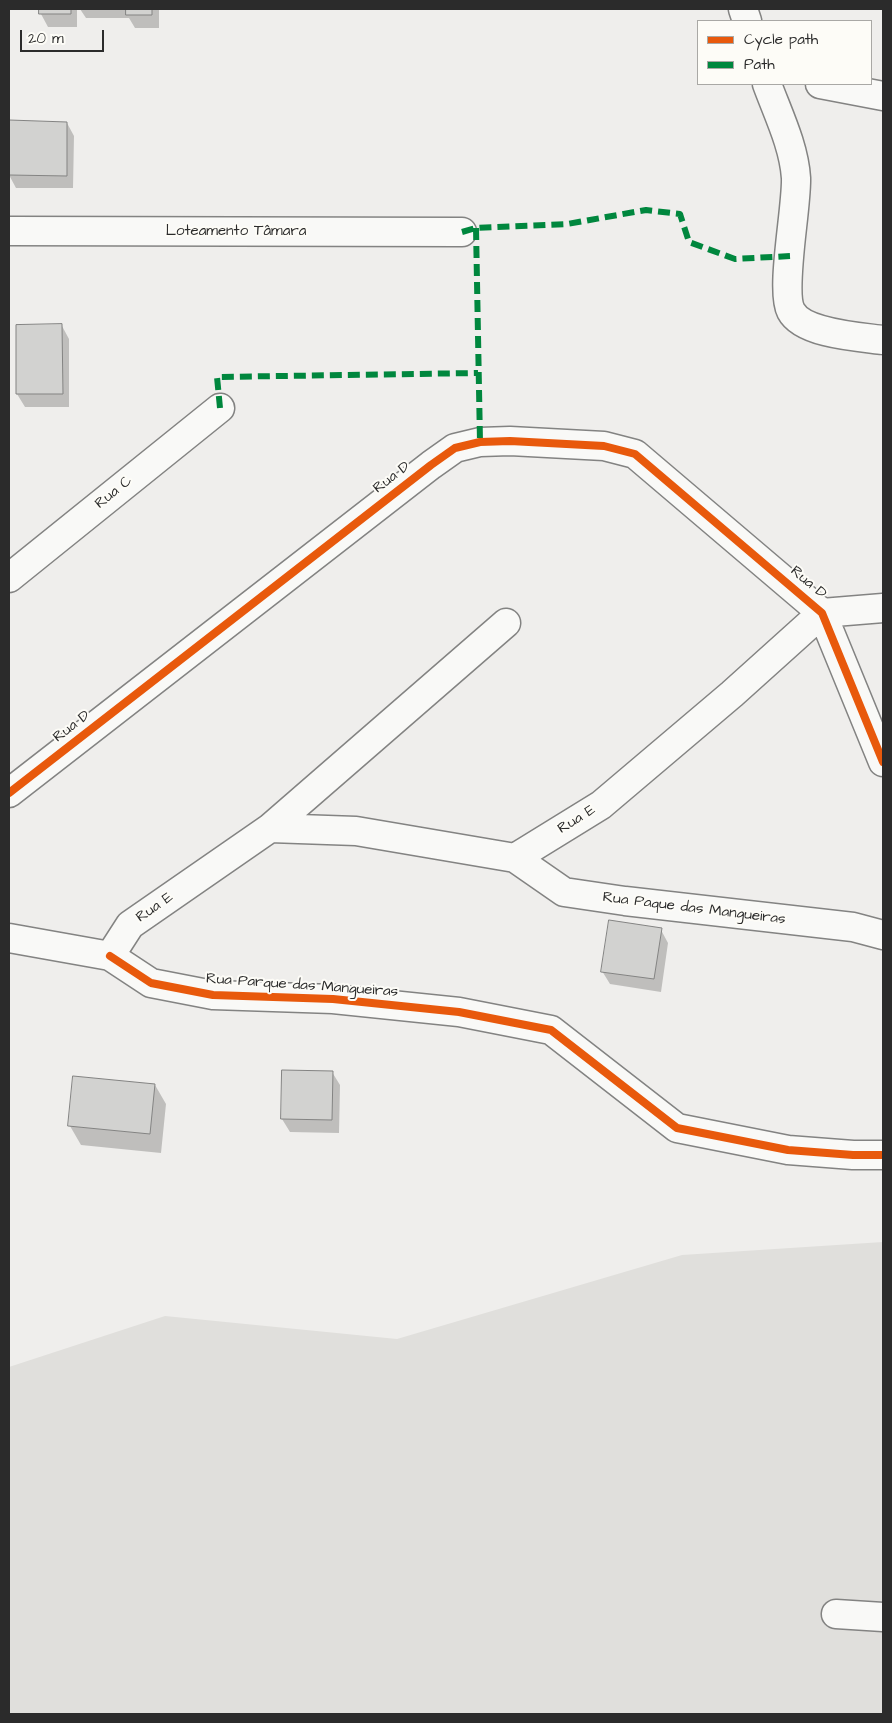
<!DOCTYPE html>
<html>
<head>
<meta charset="utf-8">
<style>
	body { margin:0 }
	#map { position:relative; width:892px; height:1723px; overflow:hidden; background:#efeeec; font-family:"Architects Daughter",sans-serif }
	canvas { display:block }
	.frame { position:absolute; inset:0; border:10px solid #2b2b2b; pointer-events:none }
	.legend { position:absolute; left:697px; top:20px; width:175px; height:65px; box-sizing:border-box; background:#fdfcf7; border:1px solid #a9a8a5; margin:0; padding:6px 9px; list-style:none; font-size:15px; color:#2b2b2b }
	.legend li { display:flex; align-items:center; gap:10px; height:25px }
	.legend b { width:25px; border:1px solid #a9a8a5 }
	.scale { position:absolute; left:20px; top:30px; width:84px; height:22px; box-sizing:border-box; border:2px solid #2b2b2b; border-top:0; padding-left:6px; font-size:15px; line-height:18px; white-space:nowrap; color:#2b2b2b; -webkit-text-stroke:4px #fdfcf7; paint-order:stroke }
</style>
</head>
<body>
<div id="map">
<canvas width="892" height="1723"></canvas>
<div class="frame"></div>
<ul class="legend">
<li><b style="height:6px;background:#e8590c"></b>Cycle path</li>
<li><b style="height:6px;background:#00873e"></b>Path</li>
</ul>
<div class="scale">20 m</div>
</div>
<script>
const context = document.querySelector('canvas').getContext('2d');
context.lineJoin = 'round';
function paint(path, color) {
  context.fillStyle = color;
  context.fill(path, 'evenodd');
}
function trace(path, color, width, dash) {
  context.strokeStyle = color;
  context.lineWidth = width;
  context.lineCap = dash ? 'butt' : 'round';
  context.setLineDash(dash || []);
  context.stroke(path);
}
function write(font, color, halo, rows, align = 'center') {
  context.font = font + ' "Architects Daughter",sans-serif';
  context.lineWidth = 4;
  context.setLineDash([]);
  context.textBaseline = 'middle';
  context.strokeStyle = halo;
  context.fillStyle = color;
  for (const [text, x, y, turn = 0] of rows) {
    context.save();
    context.translate(x, y);
    context.rotate((+turn || 0) * Math.PI / 180);
    context.textAlign = isNaN(turn) ? turn : align;
    if (halo) context.strokeText(text, 0, 0);
    context.fillText(text, 0, 0);
    context.restore();
  }
}
const green = new Path2D(`
	M 883,1242 L 883,1714 L 9,1714 L 9,1367 L 165,1316 L 397,1339 L 682,1255 Z`);
const shadow = new Path2D(`
	M 41,9 L 77,9 L 77,27 L 48,27 L 41,14 Z
	M 80,9 L 159,9 L 159,28 L 135,28 L 129,18 L 86,18 Z
	M 9,122 L 67,123 L 74,136 L 73,188 L 16,188 L 9,175 Z
	M 17,326 L 62,326 L 69,339 L 69,407 L 25,407 L 17,394 Z
	M 661,930 L 668,943 L 661,992 L 610,984 L 602,971 Z
	M 332,1072 L 340,1085 L 339,1133 L 290,1132 L 282,1119 Z
	M 155,1085 L 166,1104 L 161,1153 L 81,1145 L 70,1126 Z`);
const building = new Path2D(`
	M 39,9 L 71,9 L 71,14 L 39,14 Z
	M 126,9 L 152,9 L 152,15 L 126,15 Z
	M 9,120 L 67,122 L 67,176 L 9,175 Z
	M 62,324 L 63,394 L 16,394 L 16,325 Z
	M 609,920 L 662,928 L 654,979 L 601,972 Z
	M 282,1070 L 333,1071 L 332,1120 L 281,1119 Z
	M 73,1076 L 155,1084 L 150,1134 L 68,1126 Z`);
const street = new Path2D(`
	M 743,9 L 747,21
	M 767,84 C 778,114 794,146 796,178 C 797,208 780,290 791,311 C 803,334 860,337 883,340
	M 820,84 L 883,96
	M 9,231 L 462,232
	M 9,578 L 220,408
	M 822,613 L 883,608
	M 9,793 L 431,465 L 455,448 L 480,442 L 510,441 L 604,446 L 635,454 L 822,613 L 883,762
	M 270,828 L 356,831 L 515,858 L 601,805 L 732,694 L 822,613
	M 515,858 L 564,892 L 625,901 L 853,927 L 883,935
	M 9,938 L 110,956 L 130,925 L 270,828 L 506,623
	M 110,956 L 151,983 L 213,995 L 333,999 L 459,1012 L 551,1030 L 677,1128 L 788,1150 L 853,1155 L 883,1155
	M 836,1614 L 883,1617`);
const quiet = new Path2D(`
	M 476,228 L 480,442
	M 462,232 L 476,228 L 567,224 L 646,210 L 680,214 L 689,242 L 735,259 L 790,256
	M 220,408 L 217,377 L 478,373`);
const cycleway = new Path2D(`
	M 9,793 L 431,465 L 455,448 L 480,442 L 510,441 L 604,446 L 635,454 L 822,613 L 883,762
	M 110,956 L 151,983 L 213,995 L 333,999 L 459,1012 L 551,1030 L 677,1128 L 788,1150 L 853,1155 L 883,1155`);
const streetNames = [
	["Loteamento Tâmara",236,232],
	["Rua D",392,478,-38],
	["Rua C",114,493,-39],
	["Rua D",808,583,40],
	["Rua D",72,727,-38],
	["Rua E",577,820,-32],
	["Rua E",155,908,-35],
	["Rua Paque das Mangueiras",694,909,7],
	["Rua Parque das Mangueiras",302,986,4]
];
paint(green, '#e0dfdc');
paint(shadow, '#0003');
paint(building, '#d2d2d0');
trace(building, '#838382', 1);
trace(street, '#838382', 31);
trace(street, '#f9f9f7', 28);
trace(quiet, '#00873e', 6, [12, 6]);
trace(cycleway, '#e8590c', 8);
write('15px', '#2b2b2b', '#fdfcf7', streetNames);
</script>
</body>
</html>
